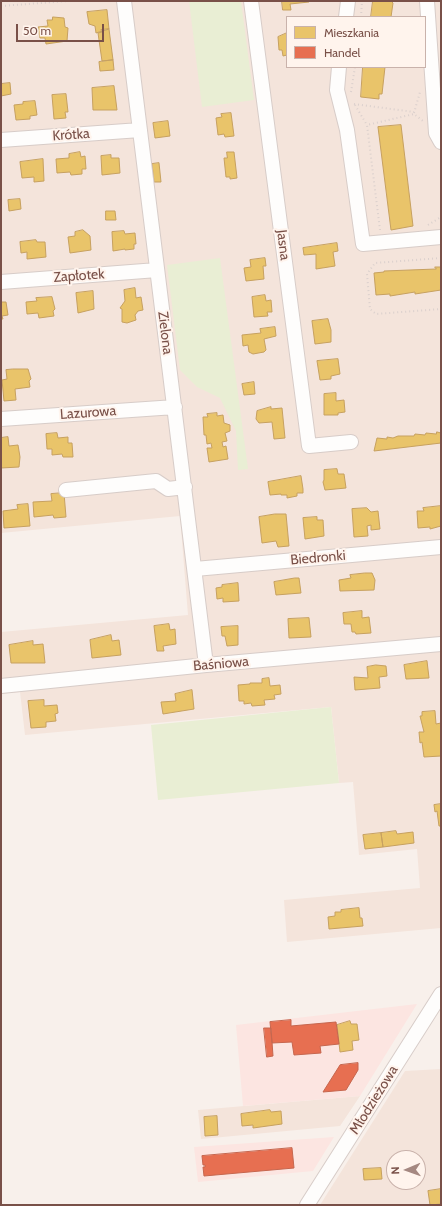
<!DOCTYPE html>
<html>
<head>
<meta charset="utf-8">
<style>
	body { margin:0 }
	#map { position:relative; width:442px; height:1206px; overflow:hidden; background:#f8f0eb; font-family:Cabin,sans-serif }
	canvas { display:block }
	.frame { position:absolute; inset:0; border:2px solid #795048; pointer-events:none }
	.legend { position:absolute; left:286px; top:16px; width:140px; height:52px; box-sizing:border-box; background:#fff4ed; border:1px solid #c9b2ab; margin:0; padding:5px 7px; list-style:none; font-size:12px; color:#795048 }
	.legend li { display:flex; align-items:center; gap:8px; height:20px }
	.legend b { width:20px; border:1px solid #c9b2ab }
	.north { position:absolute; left:386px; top:1150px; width:40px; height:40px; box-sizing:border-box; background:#fff4ed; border:1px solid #c9b2ab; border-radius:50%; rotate:268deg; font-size:11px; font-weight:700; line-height:16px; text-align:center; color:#795048 }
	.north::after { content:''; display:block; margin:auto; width:14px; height:18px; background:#a58881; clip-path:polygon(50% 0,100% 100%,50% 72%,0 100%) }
	.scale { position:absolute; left:16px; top:24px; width:88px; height:18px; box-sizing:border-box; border:2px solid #795048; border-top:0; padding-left:5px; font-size:12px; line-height:14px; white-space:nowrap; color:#795048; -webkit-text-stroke:3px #fff4ed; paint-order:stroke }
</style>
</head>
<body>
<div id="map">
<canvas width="442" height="1206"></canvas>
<div class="frame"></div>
<ul class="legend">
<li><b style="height:11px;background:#e9c46a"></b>Mieszkania</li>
<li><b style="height:11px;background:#e76f51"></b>Handel</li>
</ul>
<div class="north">N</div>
<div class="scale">50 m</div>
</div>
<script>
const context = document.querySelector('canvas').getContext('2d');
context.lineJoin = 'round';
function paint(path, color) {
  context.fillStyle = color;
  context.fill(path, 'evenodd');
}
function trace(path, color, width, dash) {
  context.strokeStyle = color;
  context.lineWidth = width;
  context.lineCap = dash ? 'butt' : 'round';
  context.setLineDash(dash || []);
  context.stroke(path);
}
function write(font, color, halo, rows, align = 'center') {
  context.font = font + ' Cabin,sans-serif';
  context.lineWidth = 4;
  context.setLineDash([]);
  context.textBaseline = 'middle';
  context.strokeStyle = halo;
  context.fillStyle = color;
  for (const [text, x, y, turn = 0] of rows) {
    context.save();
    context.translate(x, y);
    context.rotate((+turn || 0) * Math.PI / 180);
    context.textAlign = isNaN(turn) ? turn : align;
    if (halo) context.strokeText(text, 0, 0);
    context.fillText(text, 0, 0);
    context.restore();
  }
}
const residential = new Path2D(`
	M 1,1 L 441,1 L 441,928 L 287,942 L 284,900 L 420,888 L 417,849 L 359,855 L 353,782 L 339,783 L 331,707 L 25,735 L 20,692 L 1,694 L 1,632 L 188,615 L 180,516 L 1,533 ZM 287,17 L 425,17 L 425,67 L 287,67 Z
	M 441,1069 L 441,1205 L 320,1205 L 405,1071 ZM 394,1158 L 418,1158 L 418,1182 L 394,1182 Z
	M 360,1096 L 340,1126 L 201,1139 L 198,1110 Z`);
const commercial = new Path2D(`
	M 417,1004 L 360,1096 L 243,1106 L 236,1025 Z
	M 334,1137 L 313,1171 L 198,1182 L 194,1147 Z`);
const green = new Path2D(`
	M 189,1 L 241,1 L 254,100 L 202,107 Z
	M 220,258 L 248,469 L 238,470 L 236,431 L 220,398 L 197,387 L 180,370 L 167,265 Z
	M 331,707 L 339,783 L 158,800 L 151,725 Z`);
const homes = new Path2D(`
	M 282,1 L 309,1 L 309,2 L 290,4 L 291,10 L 283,10 Z
	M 373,1 L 391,1 L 393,3 L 391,17 L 371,17 Z
	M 107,10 L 109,29 L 96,33 L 95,26 L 89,24 L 87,12 Z
	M 53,17 L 64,18 L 65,27 L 68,28 L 67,41 L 46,44 L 45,38 L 40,38 L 38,27 L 48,26 L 47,20 L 52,20 Z
	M 109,29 L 113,60 L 102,61 L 98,33 L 102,32 L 101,30 Z
	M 287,33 L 287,55 L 283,56 L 282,50 L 279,50 L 278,37 Z
	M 113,60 L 114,70 L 100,71 L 99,62 Z
	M 363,67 L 387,67 L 385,67 L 382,94 L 379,94 L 379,99 L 361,97 Z
	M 10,83 L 11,94 L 1,96 L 1,84 Z
	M 114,86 L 117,110 L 93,110 L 92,88 Z
	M 66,94 L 68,112 L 65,112 L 66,118 L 54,119 L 52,95 Z
	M 35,101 L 37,115 L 30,116 L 30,119 L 16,120 L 14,105 L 23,104 L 23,102 Z
	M 231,113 L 234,136 L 225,137 L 224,134 L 218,135 L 216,118 L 222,117 L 221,114 Z
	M 168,121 L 170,136 L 155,138 L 153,123 Z
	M 401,125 L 413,226 L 391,230 L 378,127 Z
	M 80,152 L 81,157 L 85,156 L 86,169 L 82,169 L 82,174 L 71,175 L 70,172 L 57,173 L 56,159 L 69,158 L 69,154 Z
	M 227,152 L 234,152 L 237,178 L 230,179 L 230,177 L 226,177 L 224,158 L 227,158 Z
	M 111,155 L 111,158 L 119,158 L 120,173 L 102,175 L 101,156 Z
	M 43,159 L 44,181 L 34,182 L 34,177 L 22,178 L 20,162 Z
	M 159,163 L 161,182 L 154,182 L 152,164 Z
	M 20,199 L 21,209 L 9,211 L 8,200 Z
	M 106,211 L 115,211 L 116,220 L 106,220 Z
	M 83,230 L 90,236 L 91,250 L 70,253 L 68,237 L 75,236 L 75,232 Z
	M 124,231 L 125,234 L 135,233 L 136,244 L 134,244 L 134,249 L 125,250 L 125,249 L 113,251 L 112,232 Z
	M 36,240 L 37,242 L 45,242 L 46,257 L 27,259 L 27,252 L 21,253 L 20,242 Z
	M 337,243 L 338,251 L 333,252 L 335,266 L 316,269 L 316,254 L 304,255 L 303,248 Z
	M 265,258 L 266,266 L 263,266 L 264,279 L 246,281 L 244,268 L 251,267 L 250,260 Z
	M 435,267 L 441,267 L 441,292 L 441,290 L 415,294 L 415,292 L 390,296 L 390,294 L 376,295 L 374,273 L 384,272 L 384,271 L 436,269 Z
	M 135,288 L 136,298 L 141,297 L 143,310 L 138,311 L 135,315 L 136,320 L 127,323 L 122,322 L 122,309 L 120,308 L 125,301 L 124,290 Z
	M 93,291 L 94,309 L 78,313 L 76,293 Z
	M 265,295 L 266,301 L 271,300 L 272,312 L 267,312 L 268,316 L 254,317 L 252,297 Z
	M 52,297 L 55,309 L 53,311 L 54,316 L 39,318 L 38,313 L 27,314 L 26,302 L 37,301 L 36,298 Z
	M 1,302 L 6,302 L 8,315 L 2,316 L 3,319 L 1,319 Z
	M 328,319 L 331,330 L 331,342 L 315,344 L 312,321 Z
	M 275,327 L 276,336 L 264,339 L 266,350 L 264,352 L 253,354 L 249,352 L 248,345 L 243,346 L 242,335 L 261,333 L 260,329 Z
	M 338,359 L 340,374 L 331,376 L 331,379 L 320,380 L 317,361 Z
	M 13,369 L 28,369 L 31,379 L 29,381 L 30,387 L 15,389 L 16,400 L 4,401 L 2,380 L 7,379 L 6,370 Z
	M 254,382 L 255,394 L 244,395 L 242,384 Z
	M 336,393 L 336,401 L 344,400 L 345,412 L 338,413 L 338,415 L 324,415 L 324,394 Z
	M 271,407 L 271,409 L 282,408 L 285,438 L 274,439 L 272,422 L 259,423 L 256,419 L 257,411 Z
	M 217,413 L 217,416 L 223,415 L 224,423 L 230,425 L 230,431 L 225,433 L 227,441 L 222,442 L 223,447 L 226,446 L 228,459 L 209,462 L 207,448 L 212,448 L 211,443 L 207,444 L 206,435 L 204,435 L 203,417 L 208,417 L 207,414 Z
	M 437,432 L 441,433 L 441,443 L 374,451 L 377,438 L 387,439 L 387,437 L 393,438 L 398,436 L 414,436 L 415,434 L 425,435 L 426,433 L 436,434 Z
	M 57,433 L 58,438 L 68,437 L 68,443 L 72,443 L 73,457 L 63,457 L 62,454 L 52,455 L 52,449 L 47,449 L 46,434 Z
	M 8,437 L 9,446 L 18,445 L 20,457 L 19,467 L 1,468 L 1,438 Z
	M 337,469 L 338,474 L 344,474 L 346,488 L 325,490 L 323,482 L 324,480 L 324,470 Z
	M 301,476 L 303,489 L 303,493 L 297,493 L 297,496 L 287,498 L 287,495 L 281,495 L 281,494 L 270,495 L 268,482 Z
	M 64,493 L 66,517 L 54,518 L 53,515 L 34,517 L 33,502 L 52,501 L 51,494 Z
	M 28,504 L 30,526 L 4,528 L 3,511 L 18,509 L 17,505 Z
	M 441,506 L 441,526 L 430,529 L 430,527 L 418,528 L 417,511 L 424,511 L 423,508 Z
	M 367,508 L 371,512 L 378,511 L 380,529 L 371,530 L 371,525 L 367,526 L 368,536 L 354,537 L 352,509 Z
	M 275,514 L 286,514 L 289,546 L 278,547 L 276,541 L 262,543 L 259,517 Z
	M 317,517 L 317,520 L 323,520 L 324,536 L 305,539 L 303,518 Z
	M 365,573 L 372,573 L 375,580 L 374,590 L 340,591 L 339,580 L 351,578 L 350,575 Z
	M 295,578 L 299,578 L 301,593 L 276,595 L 274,582 Z
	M 238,583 L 239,601 L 223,602 L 223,598 L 217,599 L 216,588 L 222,587 L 222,585 Z
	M 362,611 L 362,618 L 369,617 L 371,633 L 356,634 L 355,632 L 352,632 L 351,624 L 344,624 L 343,613 Z
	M 309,618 L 311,637 L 289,638 L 288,619 Z
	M 169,624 L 170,630 L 175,629 L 176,644 L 163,646 L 164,651 L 157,651 L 154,626 Z
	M 238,626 L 238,645 L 227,646 L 225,636 L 222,636 L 221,627 Z
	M 111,635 L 112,641 L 119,640 L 121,655 L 92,658 L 90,640 Z
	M 33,641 L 33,645 L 43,644 L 45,663 L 11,663 L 9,645 Z
	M 427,661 L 429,678 L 406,679 L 404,665 Z
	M 376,665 L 386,666 L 387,676 L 379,677 L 380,688 L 355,690 L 354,677 L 368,678 L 367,667 Z
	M 269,678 L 270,686 L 280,685 L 281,694 L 274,695 L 275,699 L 264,700 L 265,705 L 252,706 L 251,703 L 244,704 L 244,701 L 239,701 L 238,685 L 250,684 L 250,683 L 262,683 L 262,679 Z
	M 192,690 L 194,709 L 163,714 L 161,702 L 176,701 L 175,694 Z
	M 44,700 L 44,706 L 57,705 L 58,713 L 55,714 L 56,721 L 46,722 L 46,727 L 31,728 L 28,701 Z
	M 435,711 L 436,724 L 441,723 L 441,756 L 424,757 L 422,742 L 420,743 L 419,732 L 424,732 L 420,716 L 422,716 L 422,712 Z
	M 441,804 L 441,826 L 439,826 L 437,811 L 435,812 L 434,805 Z
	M 396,831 L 397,834 L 413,832 L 414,843 L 383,847 L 381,833 Z
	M 381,833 L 383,847 L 365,849 L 363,835 Z
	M 359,908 L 360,918 L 362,918 L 363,926 L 329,929 L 328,917 L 335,916 L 335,912 L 341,912 L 341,910 Z
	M 350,1021 L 351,1024 L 357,1024 L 359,1040 L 352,1041 L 353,1050 L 340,1052 L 337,1025 Z
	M 270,1110 L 271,1112 L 281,1111 L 282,1124 L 253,1128 L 253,1125 L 242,1126 L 241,1114 Z
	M 217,1116 L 218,1135 L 205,1136 L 204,1117 Z
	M 381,1168 L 382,1179 L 364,1180 L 363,1169 Z
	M 441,1189 L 441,1204 L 430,1205 L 428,1191 Z`);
const shops = new Path2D(`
	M 291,1020 L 291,1026 L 336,1022 L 339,1044 L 320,1046 L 321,1053 L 294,1055 L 292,1042 L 272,1043 L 270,1022 Z
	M 264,1028 L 271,1028 L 273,1056 L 267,1057 Z
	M 358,1063 L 358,1070 L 346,1090 L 323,1092 L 340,1065 Z
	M 292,1148 L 294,1168 L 204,1176 L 203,1167 L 205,1167 L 205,1165 L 203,1165 L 202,1156 Z`);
const path = new Path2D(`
	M 1,6 L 68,1
	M 361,17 L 362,1
	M 351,92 L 355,67
	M 354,104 L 414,112
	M 355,105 L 367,125
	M 414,113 L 420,92
	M 428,225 L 441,217
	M 380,230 L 367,125 L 414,114 L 423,121
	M 441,258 L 375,263 L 367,274 L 370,309 L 376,314 L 441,309`);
const minor = new Path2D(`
	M 124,1 L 206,665
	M 251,1 L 309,446 L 351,442
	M 427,1 L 436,133 L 441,142
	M 346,17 L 348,1
	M 339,67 L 337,90 L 347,130 L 363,244 L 441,237
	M 1,140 L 140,130
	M 1,282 L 157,270
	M 1,419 L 175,407
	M 66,490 L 156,481 L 168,489 L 185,487
	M 195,569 L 441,547
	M 1,686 L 206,665 L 441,644
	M 307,1205 L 441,994`);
const streetNames = [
	["Krótka",71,135,-4],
	["Jasna",283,245,83],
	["Zapłotek",79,276,-4],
	["Zielona",165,333,83],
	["Lazurowa",88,413,-4],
	["Biedronki",318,558,-5],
	["Baśniowa",221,664,-5],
	["Młodzieżowa",374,1100,-58]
];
paint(residential, '#f4e4db');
paint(commercial, '#fce5e1');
paint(green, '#e9eed4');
paint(homes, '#e9c46a');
trace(homes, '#c7a160', 1);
paint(shops, '#e76f51');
trace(shops, '#c6664e', 1);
trace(minor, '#d7ccc8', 16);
trace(path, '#dbd0cd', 2, [1, 3]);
trace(minor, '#fefdfc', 14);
write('14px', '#795048', '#fff4ed', streetNames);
</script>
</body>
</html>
